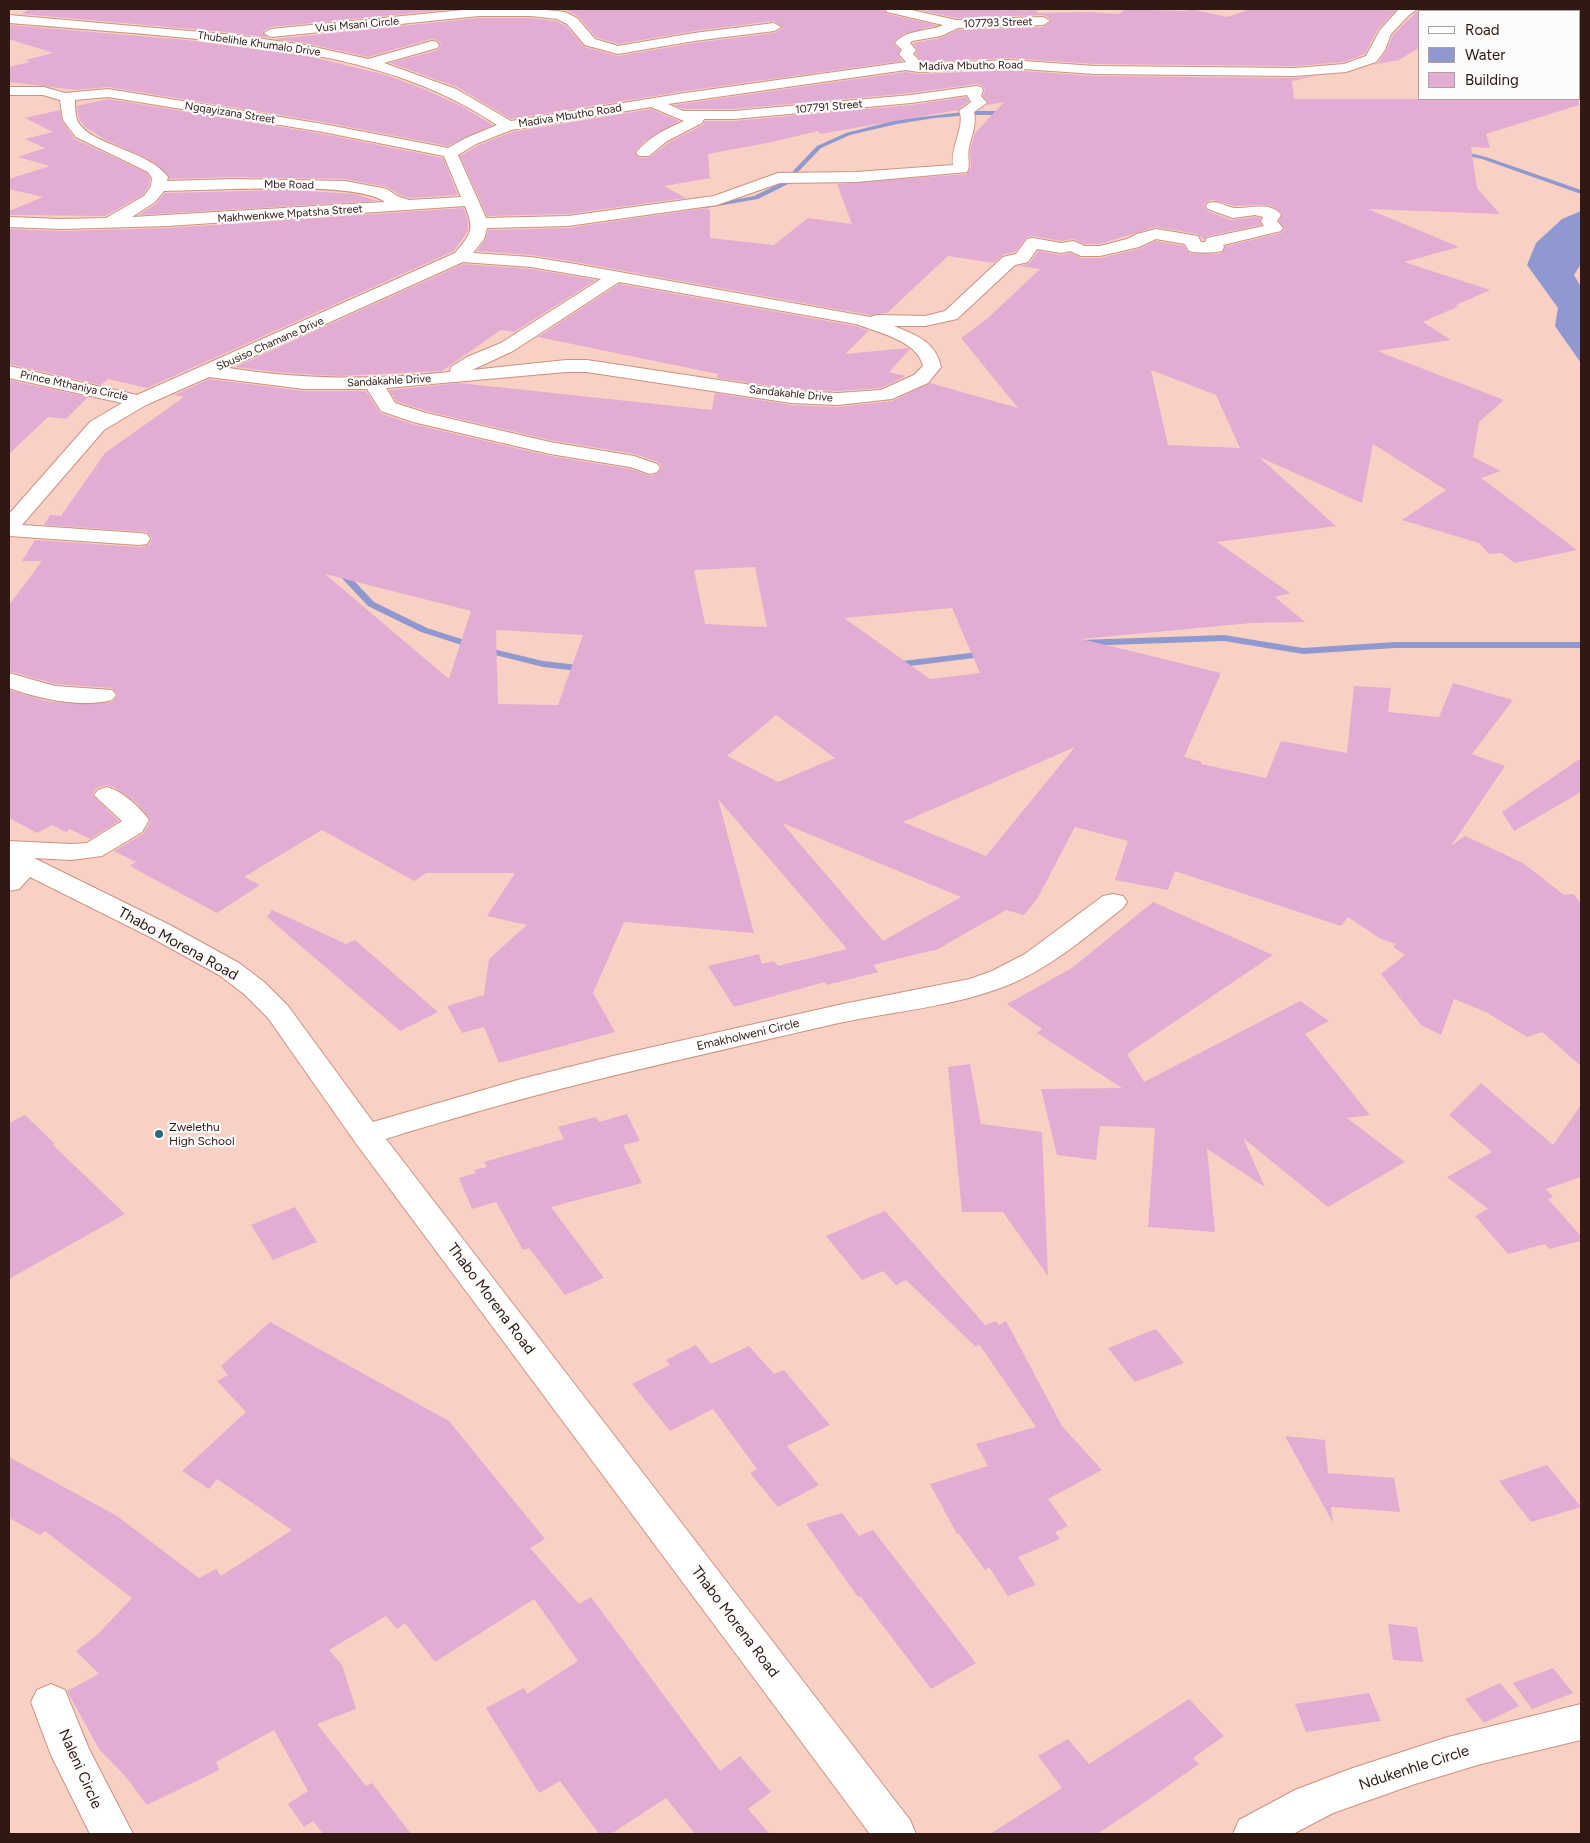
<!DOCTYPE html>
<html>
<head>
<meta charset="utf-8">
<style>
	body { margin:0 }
	#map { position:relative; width:1590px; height:1843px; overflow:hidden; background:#f8d0c4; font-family:Figtree,sans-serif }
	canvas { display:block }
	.frame { position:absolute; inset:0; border:10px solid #301912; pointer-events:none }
	.legend { position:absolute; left:1418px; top:10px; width:162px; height:90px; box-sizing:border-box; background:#fcfcfc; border:1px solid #aaa19e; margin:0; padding:6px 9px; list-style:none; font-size:15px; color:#301912 }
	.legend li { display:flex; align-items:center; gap:10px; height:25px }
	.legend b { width:25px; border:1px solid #aaa19e }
</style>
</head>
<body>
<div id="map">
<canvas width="1590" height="1843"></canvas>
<div class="frame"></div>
<ul class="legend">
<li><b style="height:6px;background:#fff"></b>Road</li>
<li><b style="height:14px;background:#9099cf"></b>Water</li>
<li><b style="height:14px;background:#e3add3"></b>Building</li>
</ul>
</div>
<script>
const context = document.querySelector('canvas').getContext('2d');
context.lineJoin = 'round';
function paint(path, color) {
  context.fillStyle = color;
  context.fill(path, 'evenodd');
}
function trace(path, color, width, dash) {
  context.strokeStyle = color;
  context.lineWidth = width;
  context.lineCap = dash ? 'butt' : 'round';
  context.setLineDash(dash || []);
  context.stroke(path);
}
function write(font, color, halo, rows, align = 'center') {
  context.font = font + ' Figtree,sans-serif';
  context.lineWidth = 4.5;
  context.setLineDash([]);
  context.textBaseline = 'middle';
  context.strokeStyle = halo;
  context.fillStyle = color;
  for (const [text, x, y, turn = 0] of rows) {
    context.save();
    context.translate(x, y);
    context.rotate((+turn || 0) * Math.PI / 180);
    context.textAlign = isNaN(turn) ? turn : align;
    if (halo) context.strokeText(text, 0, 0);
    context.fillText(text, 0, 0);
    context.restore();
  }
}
const water = new Path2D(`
	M 1581,211 L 1581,264 L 1574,275 L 1581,287 L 1581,363 L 1555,326 L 1558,308 L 1527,265 L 1536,243 L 1562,219 Z`);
const stream = new Path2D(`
	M 971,111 L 1009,111 L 1012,113 L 1009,115 L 971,115 L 935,118 L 897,124 L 850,135 L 821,148 L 798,172 L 796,180 L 758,199 L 706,208 L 703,206 L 754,196 L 791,178 L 793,171 L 817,146 L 846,133 L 897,120 Z
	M 1457,150 L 1486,157 L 1581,190 L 1581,194 L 1482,159 L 1455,153 L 1455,151 Z
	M 339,567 L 342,568 L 374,602 L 427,628 L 493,649 L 543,661 L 587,666 L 592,669 L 587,672 L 543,667 L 487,653 L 421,632 L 368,606 L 336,572 L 336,568 Z
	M 1224,635 L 1303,648 L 1395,642 L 1581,642 L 1581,648 L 1395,648 L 1303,654 L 1224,641 L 1080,646 L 1075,643 L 1080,640 Z
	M 987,651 L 990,652 L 990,656 L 894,668 L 889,665 L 894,662 Z`);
const building = new Path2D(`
	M 29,9 L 456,9 L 271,27 L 262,32 L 269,38 L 235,33 L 22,14 Z
	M 552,9 L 884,9 L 887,14 L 937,25 L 904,34 L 894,42 L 894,44 L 900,50 L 898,55 L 902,61 L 685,91 L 511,119 L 457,87 L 390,63 L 438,50 L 441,44 L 437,40 L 431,39 L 368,57 L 305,43 L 274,39 L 479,18 L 531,18 L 556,21 L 566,26 L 585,47 L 618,56 L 694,43 L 774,33 L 783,28 L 774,21 L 694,31 L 618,44 L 596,37 L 578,16 L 566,10 Z
	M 914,9 L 1037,9 L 1037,13 L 1089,12 L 1119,14 L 1125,9 L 1185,11 L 1191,9 L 1227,17 L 1251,9 L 1397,9 L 1378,29 L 1365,54 L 1344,62 L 1295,66 L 1095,64 L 1009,58 L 924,62 L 915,54 L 918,50 L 913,43 L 941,38 L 958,30 L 1043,27 L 1052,20 L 1043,15 L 956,18 Z
	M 1419,9 L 1429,9 L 1428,11 L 1419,11 L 1419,42 L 1417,49 L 1399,60 L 1372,65 L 1378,63 L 1386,51 L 1393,35 Z
	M 10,25 L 187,40 L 308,56 L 386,75 L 424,89 L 461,106 L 493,125 L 448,146 L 323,122 L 108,87 L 76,90 L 9,82 L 9,67 L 30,62 L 25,60 L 53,53 L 9,39 Z
	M 1009,70 L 1095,76 L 1295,78 L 1316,76 L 1292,81 L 1294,99 L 1578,99 L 1579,105 L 1486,134 L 1490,148 L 1471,147 L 1477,188 L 1500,214 L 1368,209 L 1459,247 L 1404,262 L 1490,290 L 1456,305 L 1459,306 L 1423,322 L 1451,340 L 1377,351 L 1504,400 L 1479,422 L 1473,457 L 1501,471 L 1481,478 L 1577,550 L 1515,563 L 1501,553 L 1489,554 L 1479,543 L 1402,520 L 1446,490 L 1373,444 L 1362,503 L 1259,457 L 1336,526 L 1217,542 L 1290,593 L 1275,597 L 1305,622 L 1251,623 L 1081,639 L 1221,673 L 1184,757 L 1202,762 L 1201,764 L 1266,778 L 1281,741 L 1347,753 L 1354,686 L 1391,688 L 1388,712 L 1439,717 L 1453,683 L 1513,700 L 1472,754 L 1505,766 L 1451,846 L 1465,836 L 1523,863 L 1564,895 L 1574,894 L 1581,904 L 1581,1066 L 1542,1032 L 1527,1037 L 1486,1012 L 1454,999 L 1441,1035 L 1421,1025 L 1381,974 L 1405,955 L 1393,947 L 1396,944 L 1381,939 L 1348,917 L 1341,926 L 1175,871 L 1168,890 L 1115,880 L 1128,841 L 1075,827 L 1037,899 L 1024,915 L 1006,910 L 938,949 L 873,965 L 878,972 L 826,985 L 825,982 L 734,1007 L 708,966 L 759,954 L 762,964 L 774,961 L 778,966 L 847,949 L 718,799 L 754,933 L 624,922 L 593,993 L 615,1032 L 499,1063 L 484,1027 L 462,1033 L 447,1006 L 484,995 L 489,959 L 527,925 L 487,916 L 515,873 L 426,873 L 414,881 L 322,830 L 244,877 L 260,885 L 217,913 L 130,866 L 136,862 L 114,851 L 143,834 L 151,821 L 137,803 L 114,787 L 106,785 L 97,788 L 92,795 L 119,821 L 90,839 L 70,829 L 66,832 L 52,825 L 37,833 L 9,818 L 9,690 L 46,701 L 73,704 L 112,702 L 118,695 L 112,688 L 55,684 L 9,671 L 9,605 L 42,561 L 22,561 L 35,540 L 139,547 L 149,545 L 152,538 L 147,532 L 44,525 L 50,515 L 61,516 L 105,453 L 184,397 L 174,395 L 209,379 L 304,391 L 366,391 L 380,413 L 412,424 L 550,456 L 630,469 L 651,476 L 658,473 L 662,467 L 658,462 L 635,454 L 550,440 L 426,411 L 396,401 L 389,390 L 459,383 L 712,410 L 715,393 L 791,405 L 838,407 L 892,401 L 930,383 L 1018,408 L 961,338 L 987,319 L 1040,269 L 1019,266 L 1030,263 L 1038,251 L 1061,255 L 1070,253 L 1081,258 L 1100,258 L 1139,249 L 1156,241 L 1184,246 L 1189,253 L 1214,254 L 1222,253 L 1226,246 L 1281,233 L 1285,229 L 1279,221 L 1282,214 L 1272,206 L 1260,205 L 1235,206 L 1212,200 L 1208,201 L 1204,205 L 1207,211 L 1232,220 L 1255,217 L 1260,218 L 1261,225 L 1207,236 L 1204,240 L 1198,234 L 1156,227 L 1100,244 L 1085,244 L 1073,239 L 1061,241 L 1033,236 L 1027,237 L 1015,252 L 1003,255 L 994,263 L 948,256 L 887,313 L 870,315 L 575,262 L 531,255 L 477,251 L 485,240 L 488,230 L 568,228 L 706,208 L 710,210 L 710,238 L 774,245 L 808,218 L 852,224 L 837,184 L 967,174 L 971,167 L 970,151 L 975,133 L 1004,102 L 988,105 L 988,102 L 983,96 L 985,89 L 981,85 L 976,84 L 911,93 L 734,109 L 683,109 L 674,105 L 906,72 L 919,74 ZM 1151,370 L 1216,395 L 1240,448 L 1168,445 ZM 755,567 L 767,627 L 705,624 L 694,570 ZM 325,574 L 471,611 L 449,679 ZM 952,608 L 980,673 L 930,679 L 844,618 ZM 496,630 L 583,635 L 558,705 L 498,704 ZM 776,715 L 835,758 L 778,782 L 727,756 ZM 1075,747 L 986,856 L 903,822 ZM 782,823 L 961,897 L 883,941 Z
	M 966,97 L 969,101 L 958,110 L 820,134 L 818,131 L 772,142 L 708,154 L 710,178 L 664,186 L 686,198 L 568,214 L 487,216 L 460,156 L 477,146 L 512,132 L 651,109 L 679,121 L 645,141 L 635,152 L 639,158 L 650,157 L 668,143 L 703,125 L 705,121 L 734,121 L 911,105 Z
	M 108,99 L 323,134 L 443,158 L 458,195 L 409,198 L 398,194 L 387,187 L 345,179 L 233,177 L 169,179 L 169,176 L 160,167 L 148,159 L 106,140 L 85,127 L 79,119 L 77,106 Z
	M 60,110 L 62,121 L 75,139 L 147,173 L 150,178 L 149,185 L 143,195 L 105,216 L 9,215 L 9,211 L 43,197 L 9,189 L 9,179 L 50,166 L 18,157 L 45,148 L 25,139 L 53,132 L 25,118 Z
	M 289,190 L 355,194 L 377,201 L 139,215 L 156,204 L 165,193 Z
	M 464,208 L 468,221 L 468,231 L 454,251 L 147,388 L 108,379 L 101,385 L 9,364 L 9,229 L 60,231 L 168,228 Z
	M 463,264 L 531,269 L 596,280 L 514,332 L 501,330 L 442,371 L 339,376 L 285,373 L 235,367 Z
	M 619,284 L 856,326 L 869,331 L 845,354 L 908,348 L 910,349 L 889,372 L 906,376 L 881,388 L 838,391 L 791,389 L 717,378 L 718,374 L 538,337 Z
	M 9,380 L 88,397 L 66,419 L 48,417 L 9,454 Z
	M 1581,758 L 1581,792 L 1514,831 L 1502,812 Z
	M 1153,902 L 1273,955 L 1127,1054 L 1144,1082 L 1300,1001 L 1329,1021 L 1305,1034 L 1370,1115 L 1347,1118 L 1405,1162 L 1328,1207 L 1243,1138 L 1265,1187 L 1207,1149 L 1215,1232 L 1148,1227 L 1155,1128 L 1100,1126 L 1096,1160 L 1057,1155 L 1041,1089 L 1122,1088 L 1037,1033 L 1042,1029 L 1007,1004 L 1072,968 Z
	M 272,910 L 346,944 L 355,940 L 438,1012 L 400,1031 L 267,917 Z
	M 970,1064 L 981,1124 L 1042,1132 L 1048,1276 L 1003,1212 L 962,1212 L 948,1067 Z
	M 1481,1083 L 1553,1145 L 1581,1105 L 1581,1177 L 1546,1189 L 1553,1197 L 1548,1199 L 1581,1236 L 1581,1241 L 1549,1249 L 1545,1244 L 1508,1254 L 1475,1216 L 1488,1209 L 1447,1177 L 1492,1152 L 1449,1115 Z
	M 627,1114 L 640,1141 L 623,1145 L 642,1183 L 551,1207 L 604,1278 L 565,1295 L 529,1248 L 523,1250 L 496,1202 L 472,1209 L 459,1178 L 476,1173 L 474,1170 L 487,1167 L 484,1162 L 564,1139 L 558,1127 L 596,1117 L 599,1122 Z
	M 25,1115 L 55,1144 L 53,1145 L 125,1214 L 9,1279 L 9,1123 Z
	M 295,1207 L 317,1242 L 273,1260 L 251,1225 Z
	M 885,1211 L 985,1325 L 996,1321 L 999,1325 L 1006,1321 L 1062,1426 L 1102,1470 L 1048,1499 L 1068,1526 L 1055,1532 L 1060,1539 L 1018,1557 L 1036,1585 L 1008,1596 L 989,1567 L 985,1570 L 959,1534 L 957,1534 L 930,1484 L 988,1466 L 976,1444 L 1036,1427 L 979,1344 L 976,1347 L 906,1280 L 896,1285 L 883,1271 L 862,1280 L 826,1236 Z
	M 270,1322 L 449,1421 L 545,1539 L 530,1548 L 579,1604 L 591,1597 L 720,1771 L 740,1756 L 771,1792 L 748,1809 L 770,1834 L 695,1834 L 666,1798 L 611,1834 L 599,1834 L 560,1781 L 539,1793 L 486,1708 L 524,1688 L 527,1694 L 578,1661 L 534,1599 L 435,1662 L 405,1623 L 397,1629 L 386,1616 L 329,1650 L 342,1665 L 356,1709 L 317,1724 L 366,1786 L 372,1783 L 411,1834 L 323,1834 L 313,1821 L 304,1827 L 288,1804 L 308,1791 L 274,1730 L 216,1762 L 219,1770 L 147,1805 L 126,1777 L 99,1749 L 67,1691 L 99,1674 L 76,1651 L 98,1634 L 132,1598 L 45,1531 L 40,1535 L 9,1518 L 9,1457 L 117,1516 L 199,1578 L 216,1569 L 221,1576 L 292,1530 L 217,1479 L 209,1489 L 182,1471 L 246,1412 L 217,1381 L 228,1375 L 221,1366 Z
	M 1156,1329 L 1184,1363 L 1135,1382 L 1108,1348 Z
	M 696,1345 L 711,1364 L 749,1346 L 774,1374 L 784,1370 L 830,1425 L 787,1446 L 819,1485 L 778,1507 L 750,1473 L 757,1469 L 713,1409 L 670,1431 L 632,1384 L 670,1365 L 666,1360 Z
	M 1285,1436 L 1325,1440 L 1328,1473 L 1394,1478 L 1400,1512 L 1331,1507 L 1333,1523 Z
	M 1547,1465 L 1581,1507 L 1531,1522 L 1499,1481 Z
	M 842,1513 L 859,1536 L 873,1530 L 976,1663 L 931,1689 L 860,1596 L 858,1597 L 806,1524 Z
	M 1388,1624 L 1417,1627 L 1423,1662 L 1393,1660 Z
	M 1553,1668 L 1573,1693 L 1532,1709 L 1513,1683 Z
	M 1500,1683 L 1519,1706 L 1484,1723 L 1465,1699 Z
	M 1369,1693 L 1381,1721 L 1306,1732 L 1295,1704 Z
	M 1189,1699 L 1224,1736 L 1193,1758 L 1199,1764 L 1129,1813 L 1097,1834 L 990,1834 L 1062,1788 L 1038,1756 L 1068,1739 L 1089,1764 Z`);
const minor = new Path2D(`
	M 473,9 L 537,9 L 565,12 L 577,18 L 595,39 L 618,46 L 694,33 L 774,23 L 781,27 L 774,31 L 694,41 L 618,54 L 585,45 L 567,24 L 557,19 L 531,16 L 479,16 L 271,37 L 264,33 L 271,29 Z
	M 886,9 L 907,9 L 956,20 L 1043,17 L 1050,21 L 1043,25 L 958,28 L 941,36 L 912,41 L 910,43 L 916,50 L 913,54 L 923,64 L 1009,60 L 1095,66 L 1295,68 L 1344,64 L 1366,56 L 1380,30 L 1398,10 L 1417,9 L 1408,16 L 1391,34 L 1385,50 L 1376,62 L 1346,72 L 1295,76 L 1095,74 L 1009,68 L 919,72 L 906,70 L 668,104 L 683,111 L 734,111 L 911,95 L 976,86 L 981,87 L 983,90 L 981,96 L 987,103 L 974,112 C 977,124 971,137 969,148 C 967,156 971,166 967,172 L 856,182 L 780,183 L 717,205 L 568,226 L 487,228 L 484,239 L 473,253 L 531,257 L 575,264 L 870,317 L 877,315 L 925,316 L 945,311 L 1003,257 L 1016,254 L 1027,239 L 1033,238 L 1061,243 L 1073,241 L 1085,246 L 1100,246 L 1127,239 L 1137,234 L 1156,229 L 1198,236 L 1201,242 L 1205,242 L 1207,238 L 1264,226 L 1261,221 L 1263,217 L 1255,215 L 1233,218 L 1208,209 L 1206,206 L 1208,203 C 1219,200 1225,207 1235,208 C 1249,209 1271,201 1281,215 L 1277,221 L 1283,228 L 1281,231 L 1223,245 L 1224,247 L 1222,251 C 1212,253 1199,253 1189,251 L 1185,244 L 1156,239 L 1139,247 L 1100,256 L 1081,256 L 1070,251 L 1061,253 L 1037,249 L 1028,262 L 1015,265 L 957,319 L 925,326 L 894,326 C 916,335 936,342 941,367 L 928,383 L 892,399 L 838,405 L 791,403 L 587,372 L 566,372 L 386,388 L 395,403 L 426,413 L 550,442 L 634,456 L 657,464 L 660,468 L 657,472 L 650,474 L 630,467 L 550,454 L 413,422 L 381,411 L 367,389 L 304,389 L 209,377 L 146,405 L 104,430 L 22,525 L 139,533 L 147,534 L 150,539 L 147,544 L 139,545 L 9,536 L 9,514 L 90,422 L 122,403 L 9,378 L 9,366 L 137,395 L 455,253 C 471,234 475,230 465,206 L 168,226 L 60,229 L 9,227 L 9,217 L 60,219 L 106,218 L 144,196 L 151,186 L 152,178 L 148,172 L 76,137 L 63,120 L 60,100 L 43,95 L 9,95 L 9,87 L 44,87 L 65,93 L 108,89 L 323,124 L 448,148 L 466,138 L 497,125 C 405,63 295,49 187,38 C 128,32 68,28 9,23 L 9,15 L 235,35 L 305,45 L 368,59 L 432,41 L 437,42 L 439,45 L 437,48 L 384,63 L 456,89 L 511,121 L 685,93 L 906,62 L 899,54 L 902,50 L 895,43 C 906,29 928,32 943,25 L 887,12 ZM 967,95 L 971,102 L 959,111 C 966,124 950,148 953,165 L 856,172 L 778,173 L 714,196 L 568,216 L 486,218 L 458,155 L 476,144 L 511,130 L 651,107 L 684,121 C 666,129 648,137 636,153 L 639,156 L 649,156 L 667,141 L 702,123 L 704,119 L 734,119 L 911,103 ZM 108,97 L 323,132 L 444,156 L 461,197 L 409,200 L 397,196 L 387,189 L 345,181 L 233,179 L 167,181 L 168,177 C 149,150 88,145 77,120 C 75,113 75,107 75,100 ZM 233,189 C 267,189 360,184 385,202 L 132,217 L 155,202 L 164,191 ZM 463,262 L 531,267 L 601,279 L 501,343 L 467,357 L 451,367 L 450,372 C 372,380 306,380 228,368 ZM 619,282 L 856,324 C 877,332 918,341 923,366 L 914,375 L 881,390 L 838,393 L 791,391 L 587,360 L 566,360 L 472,370 L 513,351 Z
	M 1579,15 L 1581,15 L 1581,23 L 1579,23 Z
	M 9,673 L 55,686 L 112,690 L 116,695 L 112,700 C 80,708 40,699 9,688 Z
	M 107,787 C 122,791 140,807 149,820 L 142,832 L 102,856 L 71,860 L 34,858 L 170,925 L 239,963 L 264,982 L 288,1006 L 373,1122 L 521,1079 L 613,1056 L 843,1004 L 970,979 L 992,971 L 1025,954 L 1103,896 L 1113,894 L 1123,896 L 1127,902 L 1123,908 C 1088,935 1054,965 1013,983 C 957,1007 893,1011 834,1024 C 714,1052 594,1078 476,1112 C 446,1121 416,1129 386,1139 L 910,1820 L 916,1834 L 870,1834 L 355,1142 L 268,1018 L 244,994 L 219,975 L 150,937 L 30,877 L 19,889 L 9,891 L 9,841 L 71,844 L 87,843 L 122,821 L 94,795 L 98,790 Z
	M 51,1684 L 65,1690 L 89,1749 L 133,1834 L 90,1834 L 51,1755 L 31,1702 L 37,1690 Z
	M 1581,1704 L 1581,1740 L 1481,1764 L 1415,1784 L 1333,1813 L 1293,1834 L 1233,1834 L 1239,1820 L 1295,1790 L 1350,1769 L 1448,1737 Z`);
const markers = [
	[159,1134,5,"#286b7c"]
];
const farStreetnames = [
	["107793 Street",998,23,-2],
	["Vusi Msani Circle",357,25,-5],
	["Thubelihle Khumalo Drive",259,44,8],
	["Madiva Mbutho Road",971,66,-1],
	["107791 Street",829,107,-5],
	["Ngqayizana Street",230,113,9],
	["Madiva Mbutho Road",570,116,-9],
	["Mbe Road",289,185,1],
	["Makhwenkwe Mpatsha Street",290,214,-4],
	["Sbusiso Chamane Drive",270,344,-24],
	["Sandakahle Drive",389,381,-3],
	["Prince Mthaniya Circle",74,386,12],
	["Sandakahle Drive",791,394,6]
];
const streetNames = [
	["Emakholweni Circle",748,1035,-13]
];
const poiNames = [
	["Zwelethu",169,1127],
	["High School",169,1141]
];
const nearStreetnames = [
	["Thabo Morena Road",178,944,29],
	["Thabo Morena Road",491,1299,53],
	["Thabo Morena Road",735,1622,53],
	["Ndukenhle Circle",1414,1768,-18],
	["Naleni Circle",80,1769,66]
];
paint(water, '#9099cf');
paint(stream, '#9099cf');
paint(building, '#e3add3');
trace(minor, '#cf917f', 2);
paint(minor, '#fff');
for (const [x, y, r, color] of markers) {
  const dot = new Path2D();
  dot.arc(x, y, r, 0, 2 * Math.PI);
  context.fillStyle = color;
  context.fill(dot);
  trace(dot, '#fcfcfc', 2);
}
write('11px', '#301912', '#fcfcfc', farStreetnames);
write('12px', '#301912', '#fcfcfc', streetNames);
write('12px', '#301912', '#fcfcfc', poiNames, 'left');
write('15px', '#301912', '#fcfcfc', nearStreetnames);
</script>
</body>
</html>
